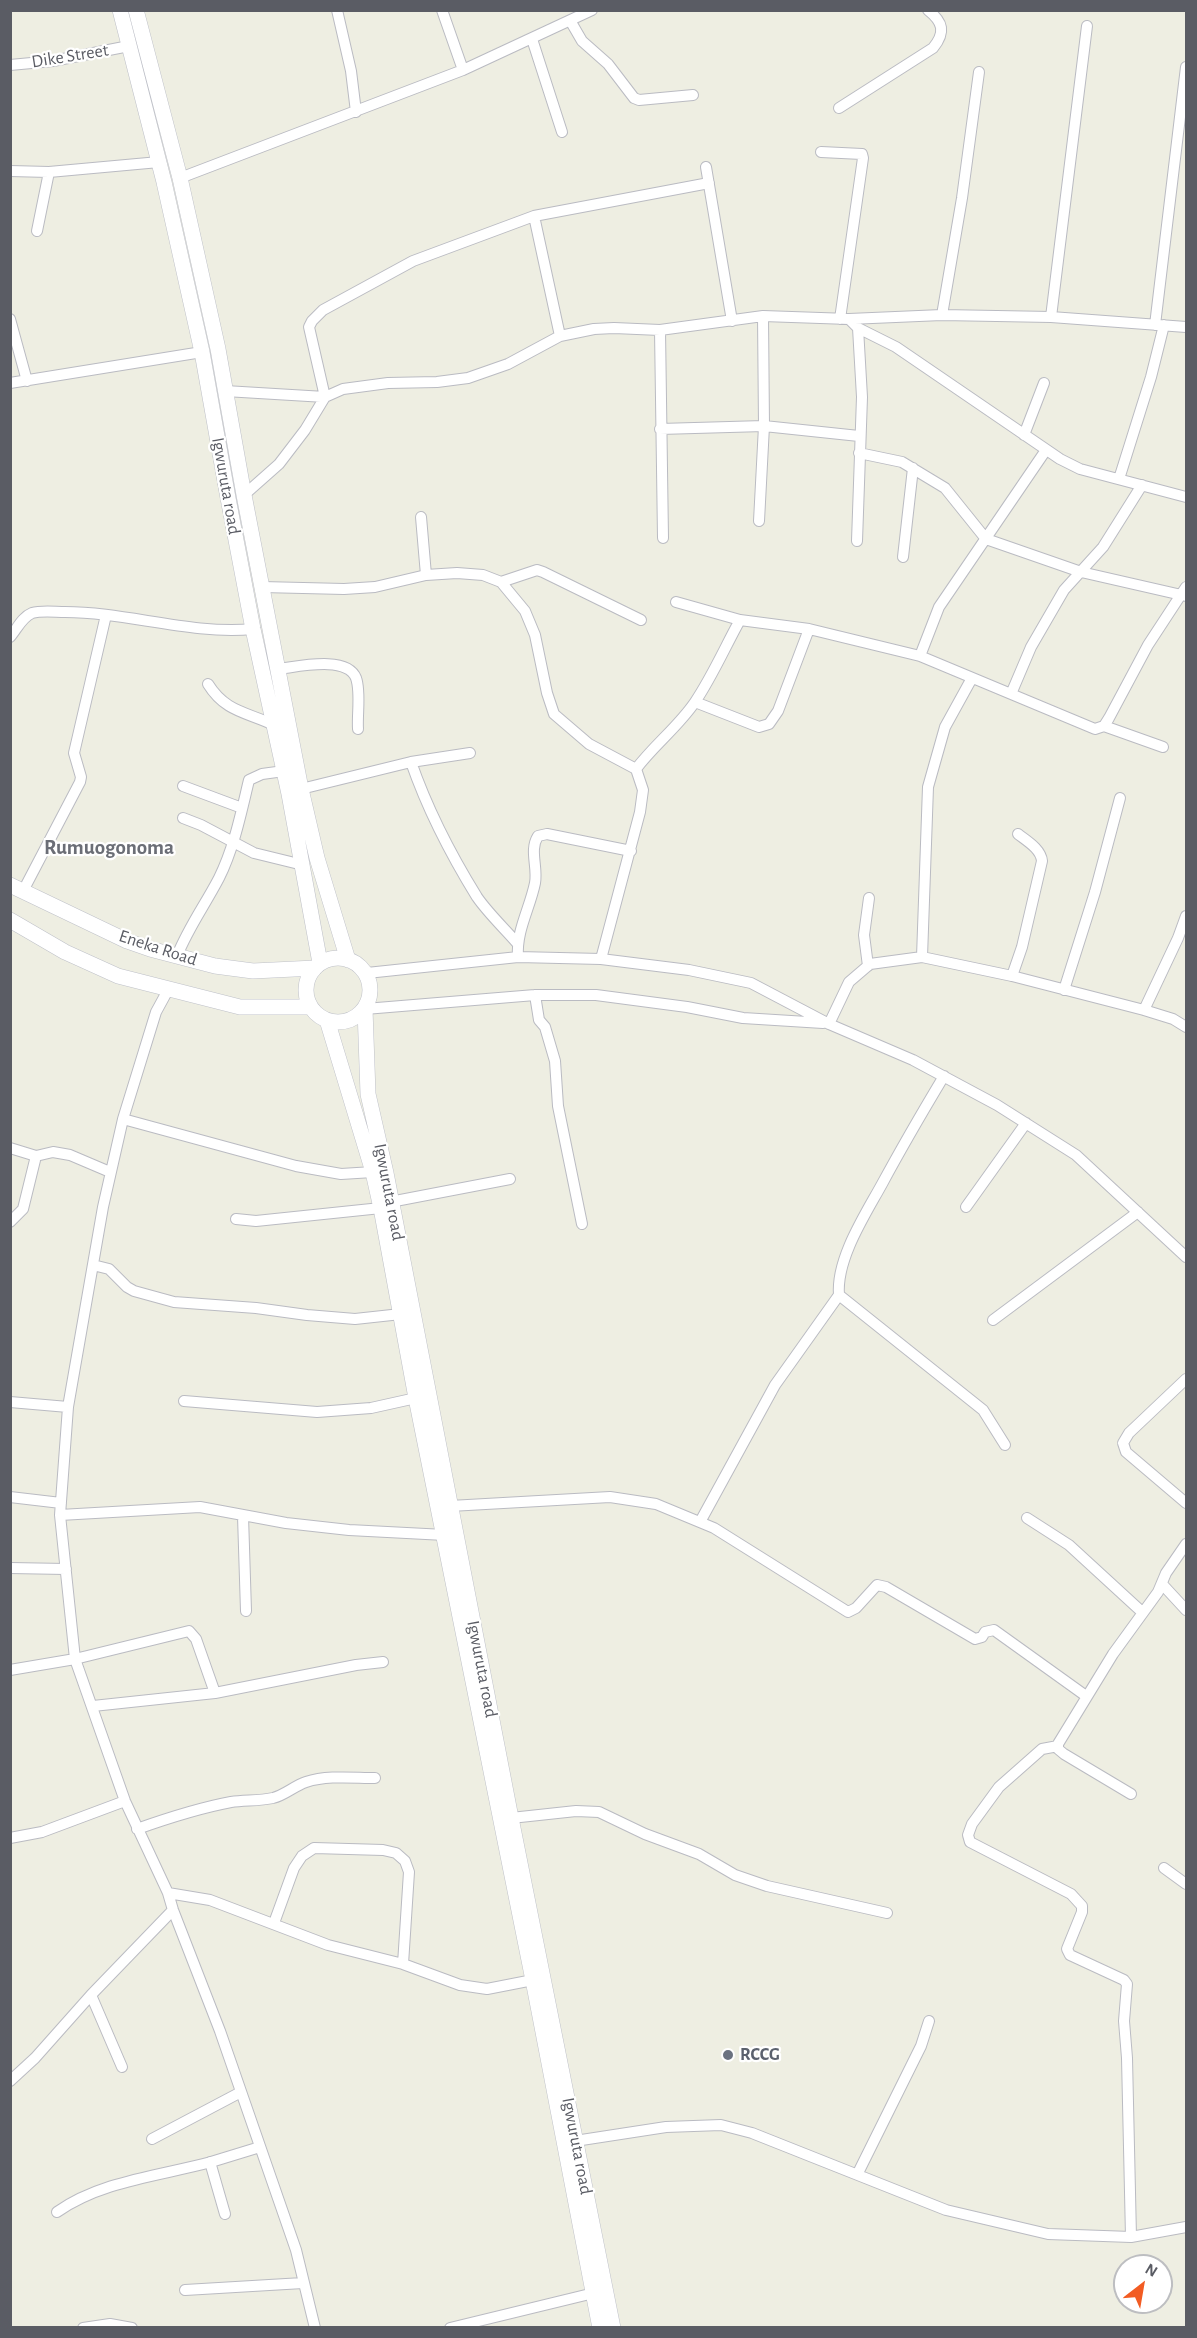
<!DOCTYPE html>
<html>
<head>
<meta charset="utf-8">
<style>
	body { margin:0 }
	#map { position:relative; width:1197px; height:2338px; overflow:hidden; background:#eeeee2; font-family:"Alegreya Sans",sans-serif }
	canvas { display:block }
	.frame { position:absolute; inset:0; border:12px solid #5a5c64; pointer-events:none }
	.north { position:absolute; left:1113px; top:2254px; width:60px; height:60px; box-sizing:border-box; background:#fff; border:2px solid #bdbec1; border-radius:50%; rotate:31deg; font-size:16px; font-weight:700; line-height:24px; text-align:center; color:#5a5c64 }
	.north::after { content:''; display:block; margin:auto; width:21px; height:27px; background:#f25c23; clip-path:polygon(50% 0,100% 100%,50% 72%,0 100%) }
</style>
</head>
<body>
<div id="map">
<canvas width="1197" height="2338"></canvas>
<div class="frame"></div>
<div class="north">N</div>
</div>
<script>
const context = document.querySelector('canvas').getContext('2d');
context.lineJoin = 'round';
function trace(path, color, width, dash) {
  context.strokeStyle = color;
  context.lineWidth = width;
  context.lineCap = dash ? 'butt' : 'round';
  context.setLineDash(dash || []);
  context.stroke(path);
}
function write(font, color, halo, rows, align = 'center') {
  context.font = font + ' "Alegreya Sans",sans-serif';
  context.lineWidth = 4.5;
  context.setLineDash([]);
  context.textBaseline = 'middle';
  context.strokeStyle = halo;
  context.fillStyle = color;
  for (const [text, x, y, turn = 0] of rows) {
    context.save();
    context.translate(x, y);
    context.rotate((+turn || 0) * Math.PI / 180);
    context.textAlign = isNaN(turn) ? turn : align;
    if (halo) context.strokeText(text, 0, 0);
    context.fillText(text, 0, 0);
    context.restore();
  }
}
const street = new Path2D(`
	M 337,10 L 351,71 L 356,112
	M 442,10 L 463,70
	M 571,22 L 582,41 L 608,64 L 634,98 L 639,100 L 693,95
	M 532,39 L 562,132
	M 10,65 L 53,61 L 129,46
	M 839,108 L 933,48 C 946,32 943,22 928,10
	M 821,152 L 862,154 L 863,158 L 840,319
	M 706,167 L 732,321
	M 10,171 L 49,172 L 159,162
	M 180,178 L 463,70 L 592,10
	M 534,216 L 560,336
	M 37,231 L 49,172
	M 942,315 L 962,198 L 979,72
	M 1051,317 L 1087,26
	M 10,319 L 27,381
	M 849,319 L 858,328 L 896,347 L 1060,459 L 1080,469 L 1186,497
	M 1155,325 L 1186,67
	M 660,330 L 663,538
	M 10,383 L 202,352
	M 225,391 L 325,397 L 309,327 L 312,321 L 323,310 L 413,261 L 534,216 L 709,183
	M 660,429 L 764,426 L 859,436
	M 1024,435 L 1044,383
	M 859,453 L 902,462 L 945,488 L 986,539 L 1081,572 L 1186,596
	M 1119,479 L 1151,377 L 1164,325
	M 244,495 L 279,464 L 305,430 L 325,397 L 343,389 L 388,383 L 437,382 L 468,378 L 508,364 L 560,336 L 594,329 L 614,328 L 660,330 L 763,316 L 849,319 L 942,315 L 1051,317 L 1186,327
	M 421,517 L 426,575
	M 759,521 L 764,426 L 763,316
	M 857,541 L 862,397 L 858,328
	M 903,557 L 913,468
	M 501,582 L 537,570 L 543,572 L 641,620
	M 262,587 L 344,589 L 375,587 L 426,575 L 457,573 L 483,575 L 501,582 L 525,611 L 535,635 L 547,693 L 554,714 L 589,744 L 636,769
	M 676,602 L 740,620 L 809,629 L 920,656 L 1095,729 L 1104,726 L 1109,718 L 1148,645 L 1186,587
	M 10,637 C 17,629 22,617 32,613 C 42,610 55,612 65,612 C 126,612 191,635 253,629
	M 920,656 L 939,607 L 1046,450
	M 278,669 C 297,667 347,655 356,678 C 361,692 357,714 358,729
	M 208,684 C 226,713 248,712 276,726
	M 1011,694 L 1031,647 L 1064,590 L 1103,547 L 1142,485
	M 695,702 L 759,727 L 769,724 L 778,711 L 809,629
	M 1104,726 L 1163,747
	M 411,762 C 427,808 451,855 477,897 C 488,913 504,928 517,943
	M 183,786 L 242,808
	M 301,789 L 411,762 L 470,753
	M 183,818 L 201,825 L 254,853 L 303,865
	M 23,891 L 80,782 L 81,777 L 74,753 L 106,615
	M 177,956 C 188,928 205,905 219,878 C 234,848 241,813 249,780 L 262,774 L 284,771
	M 518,957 C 516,931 530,908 535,883 C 538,867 529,850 538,836 L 547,834 L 631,851
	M 922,957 L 928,787 L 945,727 L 972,678
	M 601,959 L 640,812 L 643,790 L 636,769 C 654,745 678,727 695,702 C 712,677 725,647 740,620
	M 868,966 L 864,935 L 869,898
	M 367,973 L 518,957 L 601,959 L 689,970 L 751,983 L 829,1024 L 913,1060 L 997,1105 L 1076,1155 L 1186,1257
	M 1012,976 L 1022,947 L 1042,861 C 1041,849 1027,841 1018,834
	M 168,990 L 156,1012 L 123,1119 L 103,1207 L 68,1407 L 60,1515 L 75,1659 L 125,1801 L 168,1893 L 173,1910 L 220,2031 L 296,2250 L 315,2328
	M 1064,990 L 1095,892 L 1120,798
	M 535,995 L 539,1020 L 545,1027 L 555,1061 L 558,1106 L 582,1224
	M 365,1009 L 535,995 L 596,995 L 687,1007 L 743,1018 L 823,1023
	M 1144,1010 L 1178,938 L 1186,916
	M 829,1024 L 849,982 L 870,964 L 922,957 L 1012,976 L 1144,1010 L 1173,1019 L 1186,1027
	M 944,1076 C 923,1111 902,1147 882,1184 C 865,1215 836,1259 839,1295 L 983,1410 L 1005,1445
	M 123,1119 L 296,1166 L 341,1174 L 373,1172
	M 10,1148 L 36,1156 L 53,1152 L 70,1155 L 110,1172
	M 390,1202 L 510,1179
	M 966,1207 L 1026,1123
	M 236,1219 L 256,1221 L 381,1208
	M 10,1222 L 23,1209 L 36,1156
	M 93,1265 L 109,1269 L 127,1287 L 134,1291 L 174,1302 L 256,1308 L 307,1315 L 355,1319 L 401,1314
	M 993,1320 L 1138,1212
	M 1186,1379 L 1129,1433 L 1123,1443 L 1126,1452 L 1186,1503
	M 184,1401 L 317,1412 L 371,1408 L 416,1398
	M 10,1402 L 68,1407
	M 10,1497 L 61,1503
	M 450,1506 L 610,1497 L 656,1504 L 714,1528 L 848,1612 L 856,1608 L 877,1585 L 886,1587 L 975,1639 L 982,1637 L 985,1632 L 994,1630 L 1086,1696
	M 60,1515 L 200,1507 L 286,1523 L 349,1530 L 445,1535
	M 243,1516 L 246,1611
	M 1027,1518 L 1069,1545 L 1142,1612
	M 700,1522 L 775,1385 L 839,1295
	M 10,1568 L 66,1569
	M 1162,1584 L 1186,1610
	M 10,1670 L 75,1659 L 189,1631 L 196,1639 L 215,1693
	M 93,1706 L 215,1693 L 356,1665 L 383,1662
	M 1058,1746 L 1042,1749 L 999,1787 L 972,1824 L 968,1835 L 970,1842 L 1071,1894 L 1082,1906 L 1082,1912 L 1067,1949 L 1070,1955 L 1124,1980 L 1127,1984 L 1124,2021 L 1127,2058 L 1131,2237
	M 1131,1794 L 1064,1754 L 1058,1749 L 1058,1744 L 1113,1654 L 1158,1592 L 1166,1573 L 1186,1544
	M 511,1818 L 576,1811 L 599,1812 L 645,1834 L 699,1854 L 735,1875 L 767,1886 L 887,1913
	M 137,1829 C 168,1818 199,1808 231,1802 C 245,1800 259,1801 273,1798 C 285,1795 294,1786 306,1782 C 328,1775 353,1778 375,1778
	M 10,1838 L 42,1832 L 125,1801
	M 1164,1868 L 1186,1884
	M 168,1893 L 210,1900 L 328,1945 L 403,1964 L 460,1985 L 487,1989 L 533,1980
	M 274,1923 L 294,1868 L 302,1856 L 314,1848 L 383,1850 L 396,1853 L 405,1861 L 409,1872 L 403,1964
	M 91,1995 L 122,2067
	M 10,2081 L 35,2058 L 91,1995 L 173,1910
	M 152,2139 L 241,2092
	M 575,2141 L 666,2127 L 721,2125 L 752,2133 L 946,2210 L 1048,2234 L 1131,2237 L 1186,2227
	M 210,2162 L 225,2214
	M 858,2173 L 921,2046 L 929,2021
	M 57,2212 C 101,2181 159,2176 211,2162 C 227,2157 244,2152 260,2147
	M 185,2290 L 303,2283
	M 83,2328 L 110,2324 L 132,2328
	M 450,2328 L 598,2292`);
const secondary = new Path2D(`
	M 120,10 L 164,182 L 202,352 L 228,498 L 253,629 L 289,794 L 320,963
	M 136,10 L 180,178 L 218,349 L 244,495 L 301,789 L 317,858 L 348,960
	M 10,885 L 127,941 L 150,949 L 215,966 L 253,971 L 315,968
	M 10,920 L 65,952 L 118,976 L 240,1007 L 311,1007
	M306 990a32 32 0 1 1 64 0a32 32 0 1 1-64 0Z
	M 365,1009 L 368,1094 L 386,1173 L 511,1818 L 613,2328
	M 327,1020 L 373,1172 L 381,1208 L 416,1398 L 533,1980 L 600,2328`);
const markers = [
	[728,2055,6,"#6b7280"]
];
const streetNames = [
	["Dike Street",70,56,-9],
	["Igwuruta road",226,486,80],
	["Eneka Road",158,948,18],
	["Igwuruta road",389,1192,79],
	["Igwuruta road",482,1669,79],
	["Igwuruta road",577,2146,79]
];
const worshipNames = [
	["RCCG",740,2055]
];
const quarterNames = [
	["Rumuogonoma",109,848]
];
trace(street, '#babbc2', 12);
trace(secondary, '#bec0c8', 16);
trace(street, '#fff', 10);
trace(secondary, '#fff', 15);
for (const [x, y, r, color] of markers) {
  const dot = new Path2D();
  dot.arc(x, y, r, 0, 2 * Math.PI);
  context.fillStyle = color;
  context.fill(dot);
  trace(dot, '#fff', 2);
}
write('18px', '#5a5c64', '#fff', streetNames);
write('bold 18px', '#5b616d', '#fff', worshipNames, 'left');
write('bold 21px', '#6b6e76', '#fff', quarterNames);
</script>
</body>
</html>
